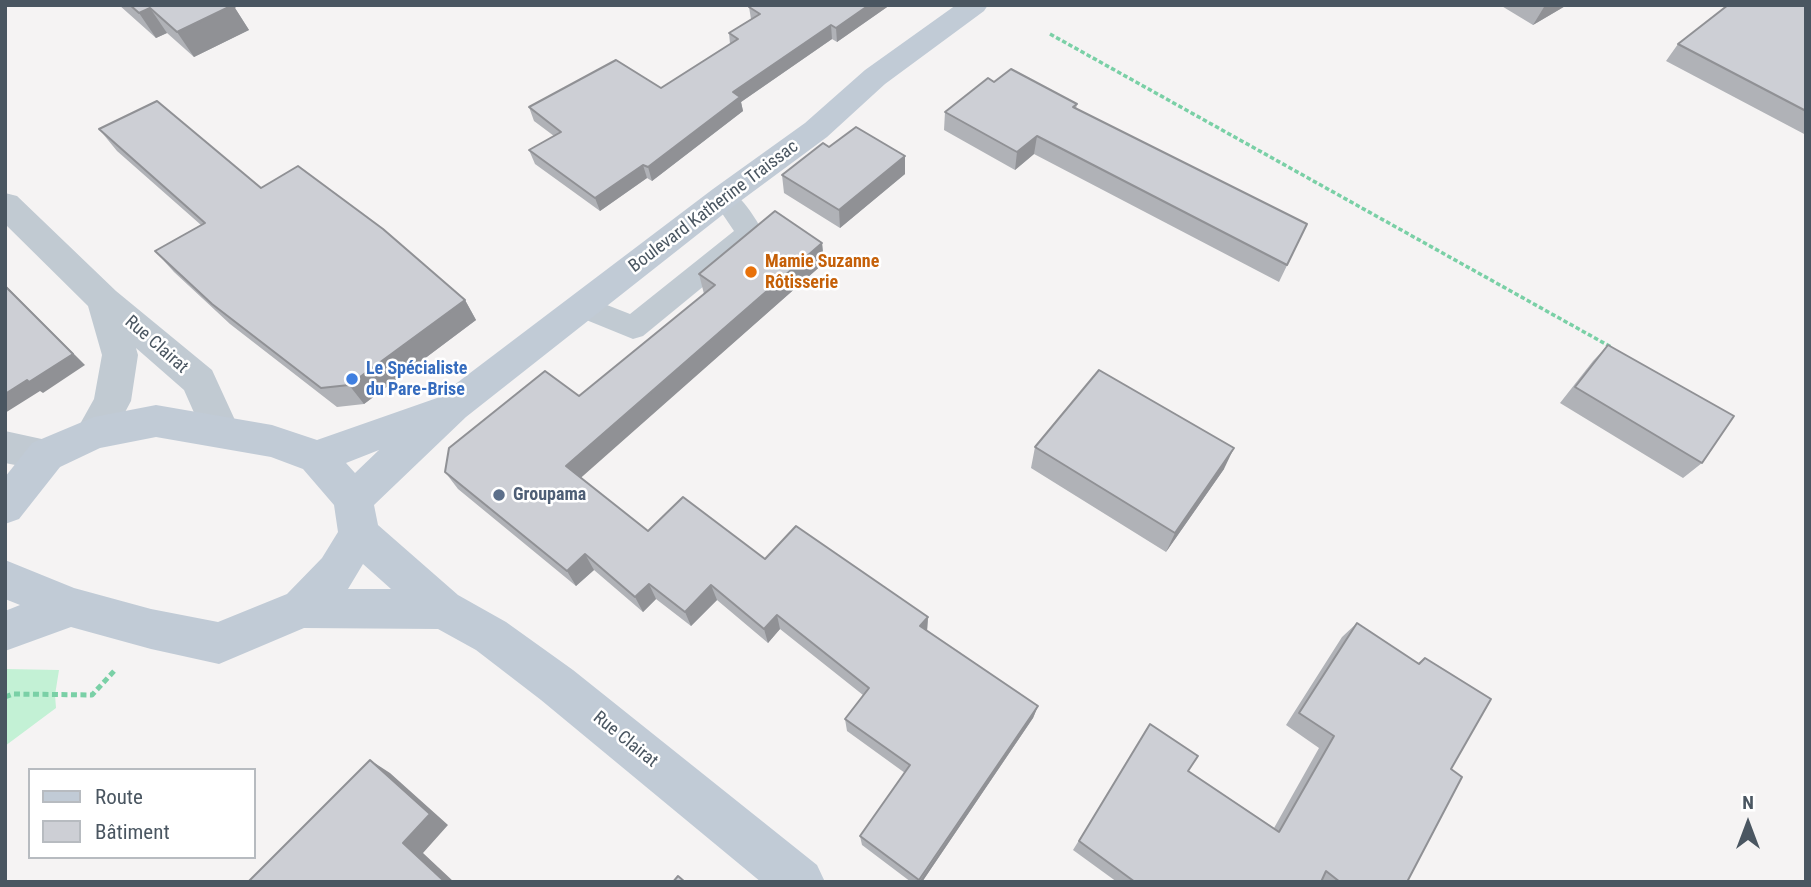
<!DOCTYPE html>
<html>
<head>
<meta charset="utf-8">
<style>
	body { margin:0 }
	#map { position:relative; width:1811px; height:887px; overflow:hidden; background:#f5f3f3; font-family:"Roboto Condensed",sans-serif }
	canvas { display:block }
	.frame { position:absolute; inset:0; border:7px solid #4a5661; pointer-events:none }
	.legend { position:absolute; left:28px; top:768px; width:228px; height:91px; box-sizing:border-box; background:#fff; border:2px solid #b7bbc0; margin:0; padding:9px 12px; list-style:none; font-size:21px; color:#4a5661 }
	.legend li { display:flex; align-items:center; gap:14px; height:35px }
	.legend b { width:35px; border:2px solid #b7bbc0 }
	.north { position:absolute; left:1713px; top:789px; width:70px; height:70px; -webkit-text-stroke:5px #fff; paint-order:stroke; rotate:0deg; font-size:19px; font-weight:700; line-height:28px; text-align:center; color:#4a5661 }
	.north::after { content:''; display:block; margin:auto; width:24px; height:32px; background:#4a5661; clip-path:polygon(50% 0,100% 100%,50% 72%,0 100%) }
</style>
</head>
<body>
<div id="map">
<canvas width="1811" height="887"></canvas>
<div class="frame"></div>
<ul class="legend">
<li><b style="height:9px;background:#c1cbd6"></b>Route</li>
<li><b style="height:19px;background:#cdcfd5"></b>Bâtiment</li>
</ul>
<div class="north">N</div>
</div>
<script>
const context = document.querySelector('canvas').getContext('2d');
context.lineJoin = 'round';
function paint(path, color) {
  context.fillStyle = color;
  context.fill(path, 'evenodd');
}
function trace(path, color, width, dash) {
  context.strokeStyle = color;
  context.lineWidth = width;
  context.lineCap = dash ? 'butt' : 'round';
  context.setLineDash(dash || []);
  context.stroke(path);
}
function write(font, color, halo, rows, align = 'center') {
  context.font = font + ' "Roboto Condensed",sans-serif';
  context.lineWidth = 5;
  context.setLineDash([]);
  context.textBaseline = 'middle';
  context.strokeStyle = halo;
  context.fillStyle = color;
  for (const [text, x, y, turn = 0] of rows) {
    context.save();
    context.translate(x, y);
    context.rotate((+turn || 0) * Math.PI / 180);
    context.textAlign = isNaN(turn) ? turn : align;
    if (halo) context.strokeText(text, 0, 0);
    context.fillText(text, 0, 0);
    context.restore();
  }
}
const green = new Path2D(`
	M 5,669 L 59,670 L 55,695 L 56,708 L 5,746 Z`);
const pathFar1 = new Path2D(`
	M 1050,34 L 1611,347`);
const path = new Path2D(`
	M 5,697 L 13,694 L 92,695 L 116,669`);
const service = new Path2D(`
	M 724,188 C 741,193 755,218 764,233 L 760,240 L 643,336 L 633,339 L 574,315 L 570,307 L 574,299 L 584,296 L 630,314 L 734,231 L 711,197 L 715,190 Z`);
const minor = new Path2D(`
	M 5,193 L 17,196 L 116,291 L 212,370 L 240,431 L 235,442 L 221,447 L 207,442 L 184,390 L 136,348 L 138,355 L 131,401 L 108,444 L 94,449 L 80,444 L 75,433 L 94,399 L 102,355 L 88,306 L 5,224 Z
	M 5,431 L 60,443 L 65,455 L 60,467 L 46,471 L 5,463 Z`);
const secondary = new Path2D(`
	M 956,5 L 988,5 L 984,11 L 885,84 L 827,137 L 735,205 L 466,417 L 374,505 L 378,525 L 458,595 L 506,622 L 573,670 L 817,865 L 825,882 L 761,882 L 541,700 L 476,650 L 438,629 L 304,628 L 219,664 L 151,649 L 71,627 L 5,651 L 5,611 L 20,605 L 5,599 L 5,560 L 74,588 L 151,609 L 218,622 L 287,594 L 322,558 L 338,532 L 334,505 L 303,469 L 271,457 L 156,437 L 100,448 L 60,467 L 19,519 L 5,524 L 5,477 L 32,443 L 94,417 L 156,405 L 272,425 L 317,440 L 437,398 L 713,189 L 805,123 L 865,70 ZM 379,450 L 355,473 L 346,463 ZM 363,564 L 391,589 L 348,589 Z`);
const wall = new Path2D(`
	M 119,5 L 237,5 L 235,8 L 249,30 L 194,57 L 167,33 L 156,38 Z
	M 752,5 L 890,5 L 837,42 L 832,39 L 741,102 L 743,111 L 652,181 L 647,178 L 600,211 L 535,164 L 529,150 L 554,136 L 534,121 L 529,107 L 661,88 L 730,44 L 729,33 L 751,19 L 749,7 Z
	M 1500,5 L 1567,5 L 1533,25 Z
	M 1806,5 L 1806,135 L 1666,61 L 1678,44 Z
	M 994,82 L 1077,104 L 1076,109 L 1307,224 L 1279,282 L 1034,154 L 1015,170 L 944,130 L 945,112 Z
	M 99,129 L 261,188 L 465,300 L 476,320 L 364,404 L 337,407 L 230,324 L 174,272 L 155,251 L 201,225 L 117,151 Z
	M 829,147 L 905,174 L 840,228 L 784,193 L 782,175 Z
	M 822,243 L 824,263 L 580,477 L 648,531 L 765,559 L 928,617 L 927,631 L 1038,706 L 1033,718 L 922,882 L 911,882 L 862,845 L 860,836 L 905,773 L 847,731 L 845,719 L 863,695 L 780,629 L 768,643 L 717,600 L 691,626 L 656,599 L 643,612 L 594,570 L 576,586 L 458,489 L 445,472 L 579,396 L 704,294 L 699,274 Z
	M 1608,345 L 1702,463 L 1683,478 L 1560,403 L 1593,361 Z
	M 1035,447 L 1224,469 L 1166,552 L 1031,468 Z
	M 1357,623 L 1418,663 L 1425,658 L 1451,769 L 1407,882 L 1117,882 L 1073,850 L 1150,724 L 1188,771 L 1274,828 L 1319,748 L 1286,725 L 1342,637 Z`);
const shadedWall = new Path2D(`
	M 225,5 L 237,5 L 235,8 L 249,30 L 194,57 L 177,32 Z
	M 869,5 L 890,5 L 837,42 L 836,28 Z
	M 1546,5 L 1567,5 L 1533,25 L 1544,7 Z
	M 150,8 L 167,33 L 156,38 L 139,13 Z
	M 831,25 L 832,39 L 741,102 L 743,111 L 652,181 L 648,167 L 733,92 Z
	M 1037,136 L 1034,154 L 1015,170 L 1017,152 Z
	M 905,156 L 905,174 L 840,228 L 839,210 Z
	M 643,165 L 647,178 L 600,211 L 595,198 Z
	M 822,243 L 824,263 L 575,483 L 566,466 Z
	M 5,285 L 85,365 L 43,393 L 40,391 L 5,413 L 5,394 L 27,380 Z
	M 465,300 L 476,320 L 364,404 L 349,385 Z
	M 1234,448 L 1224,469 L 1166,552 L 1175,533 Z
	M 585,554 L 594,570 L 576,586 L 567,571 Z
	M 649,584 L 656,599 L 643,612 L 635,597 Z
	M 711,585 L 717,600 L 691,626 L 685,612 Z
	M 777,615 L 780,629 L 768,643 L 764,629 Z
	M 928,617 L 927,631 L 920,626 Z
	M 1038,706 L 1033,718 L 922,882 L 919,882 Z
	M 370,760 L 390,773 L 448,825 L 423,853 L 454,882 L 445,882 L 403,843 Z`);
const building = new Path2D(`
	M 130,5 L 233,5 L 177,32 L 150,8 L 139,13 Z
	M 752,5 L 869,5 L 836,28 L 831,25 L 733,92 L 740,97 L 648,167 L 643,165 L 595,198 L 529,150 L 561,132 L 529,107 L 616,60 L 661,88 L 738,39 L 729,33 L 760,14 L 749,7 Z
	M 1728,5 L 1806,5 L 1806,111 L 1678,44 Z
	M 1011,69 L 1077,104 L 1073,107 L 1307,224 L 1287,265 L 1037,136 L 1017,152 L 945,112 L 988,78 L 994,82 Z
	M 157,101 L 261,188 L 298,166 L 383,229 L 465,300 L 349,385 L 321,388 L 212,304 L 155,251 L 205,223 L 99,129 Z
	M 856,127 L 905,156 L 839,210 L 782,175 L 823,143 L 829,147 Z
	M 775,211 L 822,243 L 566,466 L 648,531 L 683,497 L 765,559 L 796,526 L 928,617 L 920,626 L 1038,706 L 919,880 L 860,836 L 910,765 L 845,719 L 869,688 L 777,615 L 764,629 L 711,585 L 685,612 L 649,584 L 635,597 L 585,554 L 567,571 L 445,472 L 449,448 L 545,371 L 579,396 L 715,285 L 699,274 Z
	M 5,286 L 73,354 L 29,382 L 27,380 L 5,394 Z
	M 1608,345 L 1734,416 L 1702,463 L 1575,387 Z
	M 1099,370 L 1234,448 L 1175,533 L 1035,447 Z
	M 1357,623 L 1419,664 L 1425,658 L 1491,699 L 1451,769 L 1462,777 L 1407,882 L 1340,882 L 1326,871 L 1321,882 L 1135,882 L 1079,841 L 1150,724 L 1198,756 L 1188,771 L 1279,832 L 1334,736 L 1299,713 Z
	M 370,760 L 430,814 L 403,843 L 445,882 L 248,882 Z
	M 678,876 L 685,882 L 673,882 Z`);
const markers = [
	[751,272,7,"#e8710a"],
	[352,379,7,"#3f7fe0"],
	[499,495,7,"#5c6f8a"]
];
const streetNames = [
	["Boulevard Katherine Traissac",714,207,-37],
	["Rue Clairat",156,345,41],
	["Rue Clairat",625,740,39]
];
const foodNames = [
	["Mamie Suzanne",765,262],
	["Rôtisserie",765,283]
];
const shopNames = [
	["Le Spécialiste",366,369],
	["du Pare-Brise",366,390]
];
const serviceNames = [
	["Groupama",513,495]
];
paint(green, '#c3f1d5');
trace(pathFar1, '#7ad0a6', 3.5, [4.5, 2.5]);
trace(path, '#7ad0a6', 5, [6, 3.5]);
paint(service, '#c1cad2');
paint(minor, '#c1cad2');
paint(secondary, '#c1cbd6');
paint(wall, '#b0b2b7');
paint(shadedWall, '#909195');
paint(building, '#cdcfd5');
trace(building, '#909195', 2);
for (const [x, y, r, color] of markers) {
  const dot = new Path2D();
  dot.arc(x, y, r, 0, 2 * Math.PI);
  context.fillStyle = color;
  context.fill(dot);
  trace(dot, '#fff', 2.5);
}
write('18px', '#4a5661', '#fff', streetNames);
write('bold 18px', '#c56008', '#fff', foodNames, 'left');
write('bold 18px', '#366cbe', '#fff', shopNames, 'left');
write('bold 18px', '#4e5e75', '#fff', serviceNames, 'left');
</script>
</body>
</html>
